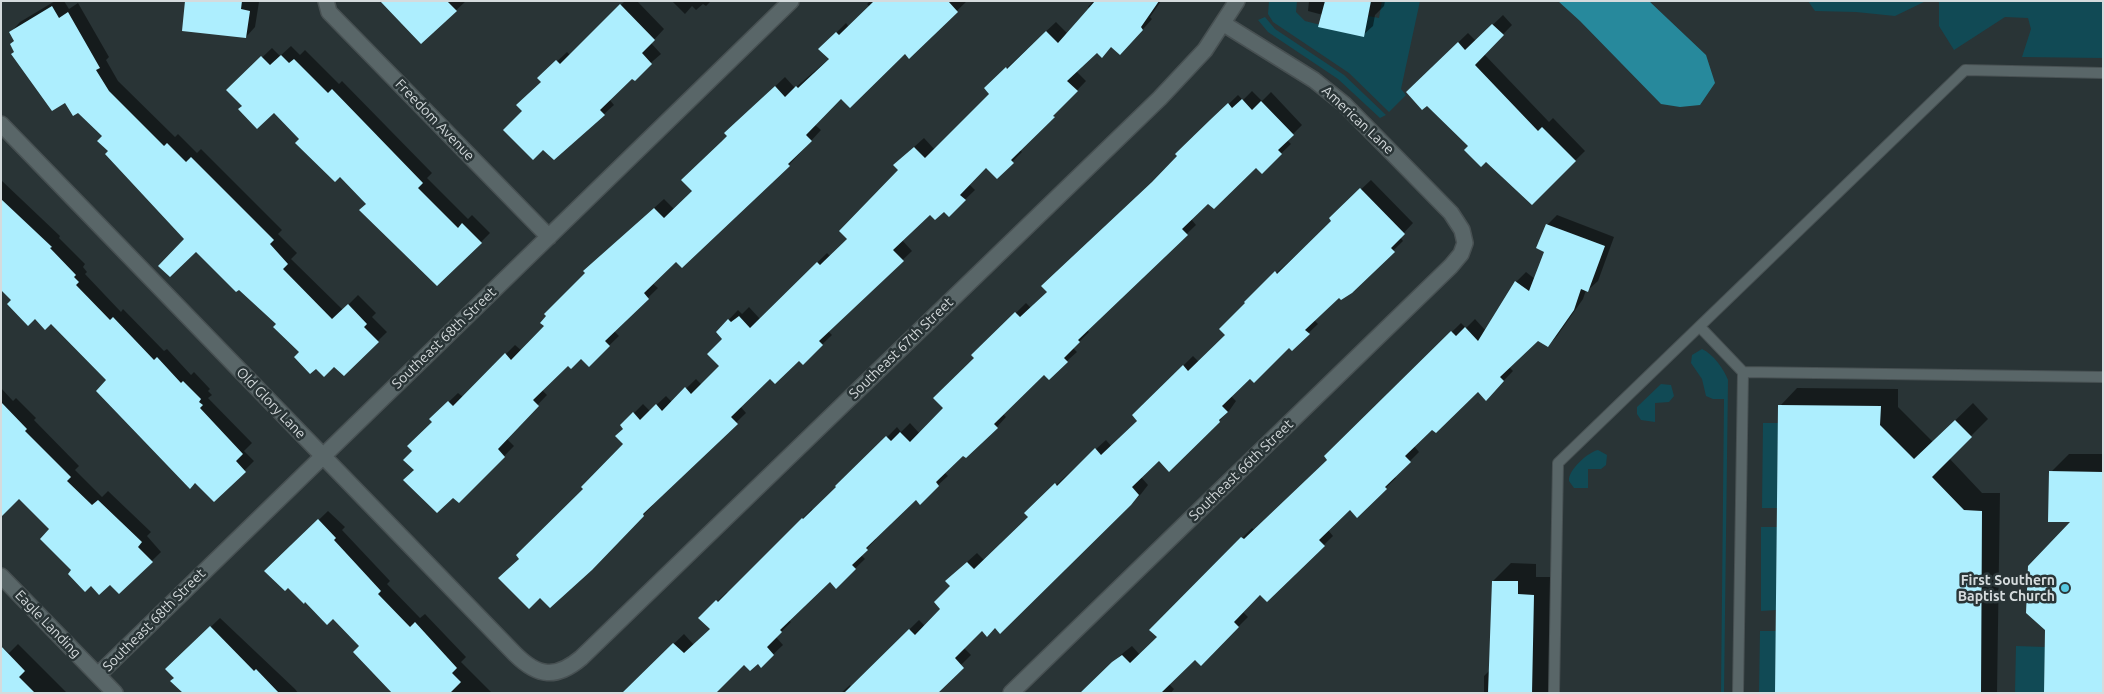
<!DOCTYPE html>
<html>
<head>
<meta charset="utf-8">
<style>
	body { margin:0 }
	#map { position:relative; width:2104px; height:694px; overflow:hidden; background:#293436; font-family:Ubuntu,sans-serif }
	canvas { display:block }
	.frame { position:absolute; inset:0; border:2px solid #d5dbdd; pointer-events:none }
</style>
</head>
<body>
<div id="map">
<canvas width="2104" height="694"></canvas>
<div class="frame"></div>
</div>
<script>
const context = document.querySelector('canvas').getContext('2d');
context.lineJoin = 'round';
function paint(path, color) {
  context.fillStyle = color;
  context.fill(path, 'evenodd');
}
function trace(path, color, width, dash) {
  context.strokeStyle = color;
  context.lineWidth = width;
  context.lineCap = dash ? 'butt' : 'round';
  context.setLineDash(dash || []);
  context.stroke(path);
}
function write(font, color, halo, rows, align = 'center') {
  context.font = font + ' Ubuntu,sans-serif';
  context.lineWidth = 5;
  context.setLineDash([]);
  context.textBaseline = 'middle';
  context.strokeStyle = halo;
  context.fillStyle = color;
  for (const [text, x, y, turn = 0] of rows) {
    context.save();
    context.translate(x, y);
    context.rotate((+turn || 0) * Math.PI / 180);
    context.textAlign = isNaN(turn) ? turn : align;
    if (halo) context.strokeText(text, 0, 0);
    context.fillText(text, 0, 0);
    context.restore();
  }
}
const green = new Path2D(`
	M 1269,1 L 1297,1 L 1296,12 L 1305,21 L 1364,36 L 1368,16 L 1379,18 L 1382,1 L 1420,1 L 1401,89 L 1406,95 L 1389,112 L 1349,73 L 1273,22 L 1268,14 Z
	M 1808,1 L 1926,1 L 1895,16 L 1856,12 L 1815,11 Z
	M 1939,1 L 2103,1 L 2103,58 L 2022,57 L 2031,29 L 2028,18 L 2005,17 L 1954,50 L 1939,26 Z
	M 1265,17 L 1275,29 L 1344,75 L 1386,115 L 1380,118 L 1338,79 L 1268,32 L 1258,20 Z
	M 1702,349 C 1713,354 1724,369 1728,380 L 1724,693 L 1721,693 L 1724,399 L 1713,399 L 1706,396 L 1702,379 L 1691,363 L 1692,355 Z
	M 1661,384 L 1671,385 L 1674,396 L 1669,402 L 1655,403 L 1655,422 L 1641,420 L 1637,414 L 1637,407 Z
	M 1763,423 L 1778,423 L 1777,508 L 1762,508 Z
	M 1598,450 L 1607,455 L 1606,465 L 1601,469 L 1588,469 L 1588,488 L 1574,488 L 1569,481 C 1568,470 1588,452 1598,450 Z
	M 1761,527 L 1777,527 L 1776,610 L 1761,611 Z
	M 1760,631 L 1776,631 L 1775,693 L 1759,693 Z
	M 2016,646 L 2045,647 L 2044,693 L 2015,693 Z`);
const water = new Path2D(`
	M 1558,1 L 1649,1 L 1706,55 L 1715,83 L 1700,105 L 1680,107 L 1661,104 L 1580,21 Z`);
const shadow = new Path2D(`
	M 55,1 L 64,1 L 69,9 L 78,3 L 109,57 L 106,60 L 118,81 L 175,137 L 178,134 L 197,153 L 201,149 L 282,230 L 278,234 L 297,253 L 291,259 L 343,310 L 358,295 L 376,313 L 372,317 L 387,332 L 344,374 L 334,365 L 300,352 L 277,324 L 186,239 L 104,136 L 16,51 L 15,41 L 11,32 L 20,22 Z
	M 187,1 L 259,2 L 255,27 L 246,37 Z
	M 382,1 L 466,1 L 421,43 Z
	M 625,1 L 637,1 L 664,29 L 651,43 L 661,54 L 609,99 L 614,105 L 554,159 L 524,111 L 549,69 L 567,52 L 570,55 Z
	M 672,1 L 711,1 L 706,6 L 703,4 L 696,10 L 692,6 L 685,14 Z
	M 870,1 L 967,1 L 909,57 L 905,52 L 841,97 L 814,124 L 821,130 L 789,165 L 676,260 L 652,283 L 658,288 L 614,331 L 619,336 L 589,365 L 581,357 L 568,364 L 542,390 L 547,395 L 506,438 L 514,446 L 459,502 L 415,470 L 413,451 L 434,422 L 431,419 L 458,393 L 463,397 L 515,345 L 522,351 L 545,326 L 594,262 L 664,199 L 674,209 L 693,190 L 735,124 L 785,77 L 795,88 L 830,58 L 830,39 L 846,23 L 849,27 L 870,7 L 867,4 Z
	M 1093,1 L 1161,1 L 1150,17 L 1152,19 L 1130,44 L 1112,46 L 1097,51 L 1076,71 L 1086,81 L 1020,150 L 1022,152 L 997,177 L 986,167 L 969,184 L 975,190 L 949,215 L 944,210 L 930,213 L 902,240 L 912,251 L 828,331 L 832,335 L 803,363 L 799,359 L 770,377 L 740,406 L 746,413 L 652,504 L 653,505 L 601,559 L 520,558 L 625,444 L 625,429 L 631,416 L 643,404 L 650,411 L 666,396 L 672,402 L 696,379 L 702,385 L 721,366 L 724,339 L 717,332 L 738,310 L 742,314 L 749,307 L 760,319 L 827,253 L 830,256 L 849,239 L 900,170 L 904,156 L 924,138 L 935,150 L 991,94 L 995,79 L 1056,22 L 1068,34 L 1090,9 L 1088,7 Z
	M 1309,1 L 1385,1 L 1384,6 L 1375,15 L 1373,26 L 1363,35 L 1323,15 L 1308,11 Z
	M 1503,15 L 1512,25 L 1484,54 L 1549,122 L 1553,118 L 1585,151 L 1532,203 L 1427,104 L 1407,92 L 1468,33 L 1476,41 Z
	M 291,46 L 300,55 L 305,50 L 339,84 L 342,81 L 432,173 L 427,178 L 468,219 L 472,215 L 490,233 L 481,242 L 367,203 L 274,111 L 243,106 L 228,90 L 272,48 L 280,56 Z
	M 1252,91 L 1262,101 L 1271,92 L 1302,125 L 1287,140 L 1291,144 L 1262,172 L 1256,166 L 1208,202 L 1191,219 L 1196,225 L 1087,330 L 1089,332 L 1073,348 L 1077,352 L 1067,361 L 1049,378 L 1044,373 L 1003,414 L 1006,417 L 997,427 L 966,457 L 963,454 L 944,472 L 948,476 L 938,485 L 916,498 L 875,538 L 876,539 L 861,555 L 865,559 L 836,587 L 830,581 L 789,620 L 791,622 L 776,637 L 783,645 L 761,666 L 758,662 L 744,663 L 630,686 L 684,634 L 694,645 L 711,629 L 700,618 L 727,592 L 728,593 L 812,509 L 814,511 L 838,487 L 897,427 L 901,432 L 910,423 L 920,434 L 945,408 L 976,358 L 973,355 L 1026,303 L 1031,308 L 1048,291 L 1179,156 L 1177,154 L 1238,95 L 1243,100 Z
	M 1,180 L 60,236 L 59,238 L 85,264 L 83,267 L 87,272 L 85,274 L 121,312 L 123,309 L 164,351 L 167,349 L 191,375 L 194,372 L 210,389 L 208,391 L 212,395 L 208,398 L 252,443 L 244,451 L 254,461 L 214,501 L 108,380 L 51,322 L 13,300 L 1,288 Z
	M 1371,180 L 1413,223 L 1400,237 L 1403,241 L 1351,292 L 1339,297 L 1314,320 L 1318,324 L 1292,349 L 1289,346 L 1231,396 L 1236,401 L 1229,411 L 1170,470 L 1159,459 L 1141,477 L 1148,485 L 1141,494 L 1000,632 L 995,627 L 982,630 L 963,647 L 971,655 L 933,693 L 841,693 L 850,685 L 851,687 L 919,620 L 925,626 L 942,609 L 956,572 L 977,553 L 984,560 L 1029,517 L 1035,504 L 1106,440 L 1112,447 L 1139,420 L 1133,415 L 1193,356 L 1199,362 L 1226,335 L 1247,303 L 1245,302 L 1333,221 L 1340,209 Z
	M 1557,215 L 1614,237 L 1598,281 L 1588,290 L 1586,290 L 1583,299 L 1557,336 L 1548,346 L 1538,339 L 1509,367 L 1513,371 L 1486,399 L 1478,390 L 1432,428 L 1414,446 L 1419,452 L 1394,477 L 1396,478 L 1357,516 L 1350,508 L 1328,530 L 1333,536 L 1267,601 L 1261,594 L 1243,612 L 1248,617 L 1201,664 L 1195,658 L 1169,684 L 1174,689 L 1171,693 L 1081,693 L 1123,653 L 1132,646 L 1140,655 L 1158,637 L 1151,630 L 1252,528 L 1254,530 L 1329,460 L 1325,456 L 1461,323 L 1466,328 L 1475,319 L 1486,331 L 1516,282 L 1526,272 L 1535,279 L 1546,251 L 1537,248 L 1548,224 Z
	M 1,388 L 13,401 L 16,398 L 36,418 L 34,420 L 79,466 L 75,470 L 102,497 L 108,491 L 151,532 L 147,536 L 161,552 L 119,593 L 110,583 L 91,585 L 73,570 L 51,529 L 19,497 L 1,500 Z
	M 1797,388 L 1898,389 L 1898,407 L 1933,442 L 1973,403 L 1988,419 L 1949,458 L 1982,493 L 2000,493 L 1997,693 L 1776,693 L 1780,406 Z
	M 2069,454 L 2103,454 L 2103,693 L 2073,521 L 2051,472 Z
	M 328,511 L 345,527 L 342,530 L 390,581 L 387,584 L 420,618 L 425,614 L 466,657 L 461,662 L 492,693 L 394,693 L 361,646 L 333,618 L 305,601 L 266,571 Z
	M 1511,563 L 1536,564 L 1536,577 L 1552,577 L 1550,693 L 1484,693 L 1484,676 L 1490,670 L 1493,581 Z
	M 220,618 L 295,689 L 298,693 L 184,693 L 175,678 L 167,669 Z
	M 18,644 L 67,693 L 1,693 L 1,646 L 9,653 Z`);
const building = new Path2D(`
	M 185,1 L 242,1 L 241,9 L 250,11 L 246,38 L 182,31 Z
	M 380,1 L 447,1 L 457,11 L 421,44 Z
	M 874,1 L 948,1 L 958,12 L 909,59 L 905,54 L 850,108 L 841,99 L 806,135 L 812,141 L 788,164 L 790,166 L 682,268 L 676,262 L 644,293 L 649,299 L 605,341 L 610,346 L 589,367 L 581,359 L 571,369 L 568,366 L 533,400 L 539,406 L 498,449 L 505,457 L 459,503 L 453,498 L 437,513 L 403,480 L 414,470 L 403,460 L 412,451 L 407,446 L 432,422 L 429,419 L 448,401 L 453,406 L 505,353 L 511,360 L 544,326 L 540,323 L 546,316 L 544,314 L 585,273 L 583,271 L 654,208 L 664,218 L 692,191 L 681,180 L 721,142 L 727,136 L 724,133 L 775,86 L 785,97 L 796,86 L 798,88 L 829,59 L 818,49 L 836,32 L 839,35 Z
	M 1095,1 L 1159,1 L 1141,27 L 1143,30 L 1120,55 L 1111,47 L 1102,58 L 1097,53 L 1067,81 L 1078,91 L 1053,116 L 1055,117 L 1011,160 L 1014,163 L 997,179 L 986,168 L 960,195 L 966,200 L 949,217 L 944,212 L 935,220 L 930,215 L 893,250 L 904,261 L 819,341 L 823,345 L 803,365 L 799,361 L 775,384 L 770,379 L 731,417 L 738,424 L 643,514 L 644,516 L 592,570 L 550,608 L 540,598 L 529,609 L 498,578 L 519,559 L 516,555 L 583,489 L 581,487 L 623,444 L 615,436 L 623,429 L 620,425 L 633,412 L 640,420 L 656,404 L 662,411 L 685,387 L 691,394 L 719,366 L 707,354 L 722,339 L 716,332 L 728,319 L 731,322 L 739,316 L 750,328 L 817,262 L 820,265 L 847,239 L 839,231 L 898,170 L 893,165 L 914,147 L 925,158 L 989,94 L 984,88 L 1006,67 L 1007,69 L 1046,31 L 1058,43 Z
	M 1325,1 L 1371,1 L 1364,37 L 1318,27 Z
	M 620,4 L 655,40 L 642,53 L 652,64 L 635,81 L 632,79 L 600,110 L 605,115 L 554,160 L 543,150 L 533,160 L 503,130 L 522,111 L 516,105 L 541,82 L 537,78 L 556,60 L 560,64 Z
	M 52,6 L 59,18 L 68,12 L 100,68 L 96,70 L 109,91 L 164,146 L 167,143 L 186,162 L 191,157 L 274,240 L 270,244 L 288,264 L 283,269 L 332,319 L 348,304 L 367,324 L 364,327 L 379,342 L 344,376 L 334,367 L 324,377 L 316,369 L 310,374 L 294,357 L 299,352 L 273,327 L 276,324 L 239,290 L 236,292 L 196,252 L 170,277 L 158,266 L 184,239 L 105,154 L 108,151 L 97,141 L 102,136 L 78,113 L 73,116 L 65,103 L 52,111 L 11,54 L 14,52 L 10,44 L 14,41 L 9,32 Z
	M 1492,24 L 1504,35 L 1475,65 L 1538,131 L 1542,127 L 1576,161 L 1532,205 L 1486,162 L 1481,167 L 1464,150 L 1468,146 L 1427,106 L 1422,110 L 1406,92 L 1458,42 L 1465,50 Z
	M 281,55 L 289,63 L 294,59 L 328,93 L 332,89 L 423,183 L 418,188 L 458,228 L 462,223 L 482,243 L 437,286 L 359,210 L 366,204 L 340,177 L 335,182 L 295,143 L 299,139 L 274,113 L 257,129 L 238,109 L 242,106 L 226,90 L 261,56 L 270,65 Z
	M 1242,99 L 1252,110 L 1261,101 L 1294,135 L 1278,150 L 1282,154 L 1262,174 L 1256,168 L 1214,209 L 1208,204 L 1182,229 L 1188,235 L 1078,340 L 1080,342 L 1064,358 L 1068,362 L 1049,380 L 1044,375 L 994,424 L 998,428 L 966,458 L 963,456 L 936,482 L 939,486 L 920,505 L 916,500 L 866,548 L 868,550 L 852,565 L 856,569 L 836,589 L 830,582 L 780,630 L 782,632 L 767,647 L 774,655 L 761,668 L 758,664 L 750,671 L 744,665 L 716,693 L 622,693 L 673,643 L 684,653 L 710,629 L 698,618 L 716,600 L 718,602 L 802,518 L 803,519 L 836,487 L 835,486 L 886,436 L 891,441 L 900,432 L 910,442 L 943,408 L 933,398 L 974,358 L 971,355 L 1015,312 L 1020,317 L 1047,292 L 1041,286 L 1152,182 L 1177,156 L 1175,154 L 1210,120 L 1228,103 L 1232,108 Z
	M 1360,188 L 1405,234 L 1391,248 L 1395,252 L 1352,293 L 1341,300 L 1339,298 L 1305,330 L 1310,334 L 1292,351 L 1289,348 L 1254,383 L 1250,379 L 1222,406 L 1228,412 L 1219,420 L 1220,422 L 1169,472 L 1159,461 L 1132,487 L 1139,495 L 1131,505 L 1000,634 L 995,628 L 987,637 L 982,631 L 955,658 L 964,668 L 938,693 L 844,693 L 909,629 L 915,635 L 940,609 L 934,602 L 950,586 L 945,581 L 967,562 L 974,569 L 1028,517 L 1024,513 L 1055,483 L 1057,486 L 1095,448 L 1101,455 L 1137,421 L 1132,415 L 1183,365 L 1188,371 L 1225,335 L 1219,329 L 1245,303 L 1244,302 L 1275,271 L 1277,274 L 1331,221 L 1329,218 Z
	M 1,199 L 52,247 L 50,248 L 76,275 L 74,277 L 79,282 L 76,285 L 110,320 L 113,317 L 154,360 L 157,357 L 181,383 L 183,381 L 201,399 L 199,402 L 203,405 L 200,408 L 243,454 L 236,461 L 246,472 L 214,502 L 195,483 L 190,489 L 96,391 L 106,380 L 51,324 L 45,330 L 35,319 L 28,326 L 7,304 L 11,300 L 1,290 Z
	M 1546,224 L 1605,246 L 1588,292 L 1581,289 L 1574,310 L 1548,347 L 1538,341 L 1500,377 L 1504,381 L 1486,401 L 1478,392 L 1436,433 L 1432,430 L 1405,456 L 1411,462 L 1385,487 L 1387,489 L 1357,518 L 1350,510 L 1319,540 L 1325,546 L 1267,602 L 1260,595 L 1234,622 L 1239,627 L 1201,666 L 1195,660 L 1161,693 L 1080,693 L 1112,662 L 1122,655 L 1130,663 L 1157,637 L 1149,630 L 1241,537 L 1244,539 L 1327,460 L 1324,456 L 1451,331 L 1456,336 L 1465,327 L 1478,341 L 1515,281 L 1529,291 L 1544,252 L 1536,248 Z
	M 1,402 L 27,429 L 25,431 L 71,477 L 67,481 L 92,505 L 98,500 L 142,542 L 138,547 L 153,562 L 119,594 L 110,585 L 99,595 L 91,586 L 85,592 L 68,574 L 71,570 L 40,539 L 49,529 L 19,499 L 1,517 Z
	M 1778,405 L 1881,406 L 1880,425 L 1914,459 L 1955,420 L 1972,437 L 1932,477 L 1964,510 L 1982,511 L 1981,693 L 1775,693 Z
	M 2049,471 L 2103,472 L 2103,693 L 2044,693 L 2045,630 L 2026,613 L 2028,566 L 2070,522 L 2048,522 Z
	M 318,519 L 336,538 L 334,540 L 381,591 L 378,594 L 410,627 L 415,622 L 457,668 L 452,673 L 461,682 L 450,693 L 392,693 L 353,652 L 359,646 L 333,619 L 327,625 L 305,602 L 304,604 L 288,588 L 285,591 L 264,571 Z
	M 1492,581 L 1518,581 L 1518,594 L 1534,595 L 1532,693 L 1488,693 Z
	M 210,626 L 254,671 L 256,669 L 279,693 L 183,693 L 170,681 L 174,678 L 165,669 Z
	M 1,646 L 25,671 L 19,677 L 35,693 L 1,693 Z`);
const lane = new Path2D(`
	M 1700,327 L 1743,372 L 1738,693
	M 1743,372 L 2103,377
	M 1554,693 L 1558,463 L 1965,70 L 2103,73`);
const street = new Path2D(`
	M 326,1 L 329,12 L 549,237
	M 1,124 L 515,654 C 538,677 556,679 581,658 L 1160,98 L 1205,50 L 1237,1
	M 1,576 L 115,693
	M 98,675 L 791,1
	M 1011,693 L 1451,266 L 1461,254 L 1465,243 L 1462,230 L 1451,213 L 1344,104 L 1314,80 L 1224,24`);
const markers = [
	[2065,588,5,"#57c9e2"]
];
const streetNames = [
	["Freedom Avenue",435,120,46],
	["American Lane",1358,120,43],
	["Southeast 68th Street",444,338,-44],
	["Southeast 67th Street",901,348,-44],
	["Old Glory Lane",271,403,46],
	["Southeast 66th Street",1241,470,-44],
	["Southeast 68th Street",154,620,-45],
	["Eagle Landing",48,624,46]
];
const poiNames = [
	["First Southern",2055,580],
	["Baptist Church",2055,596]
];
paint(green, '#114a55');
paint(water, '#27899c');
paint(shadow, '#0007');
paint(building, '#adeefe');
trace(lane, '#485153', 12);
trace(street, '#485153', 18);
trace(lane, '#596668', 10);
trace(street, '#596668', 15);
for (const [x, y, r, color] of markers) {
  const dot = new Path2D();
  dot.arc(x, y, r, 0, 2 * Math.PI);
  context.fillStyle = color;
  context.fill(dot);
  trace(dot, '#293436', 2);
}
write('14px', '#d5dbdd', '#293436', streetNames);
write('bold 14px', '#d5dbdd', '#293436', poiNames, 'right');
</script>
</body>
</html>
